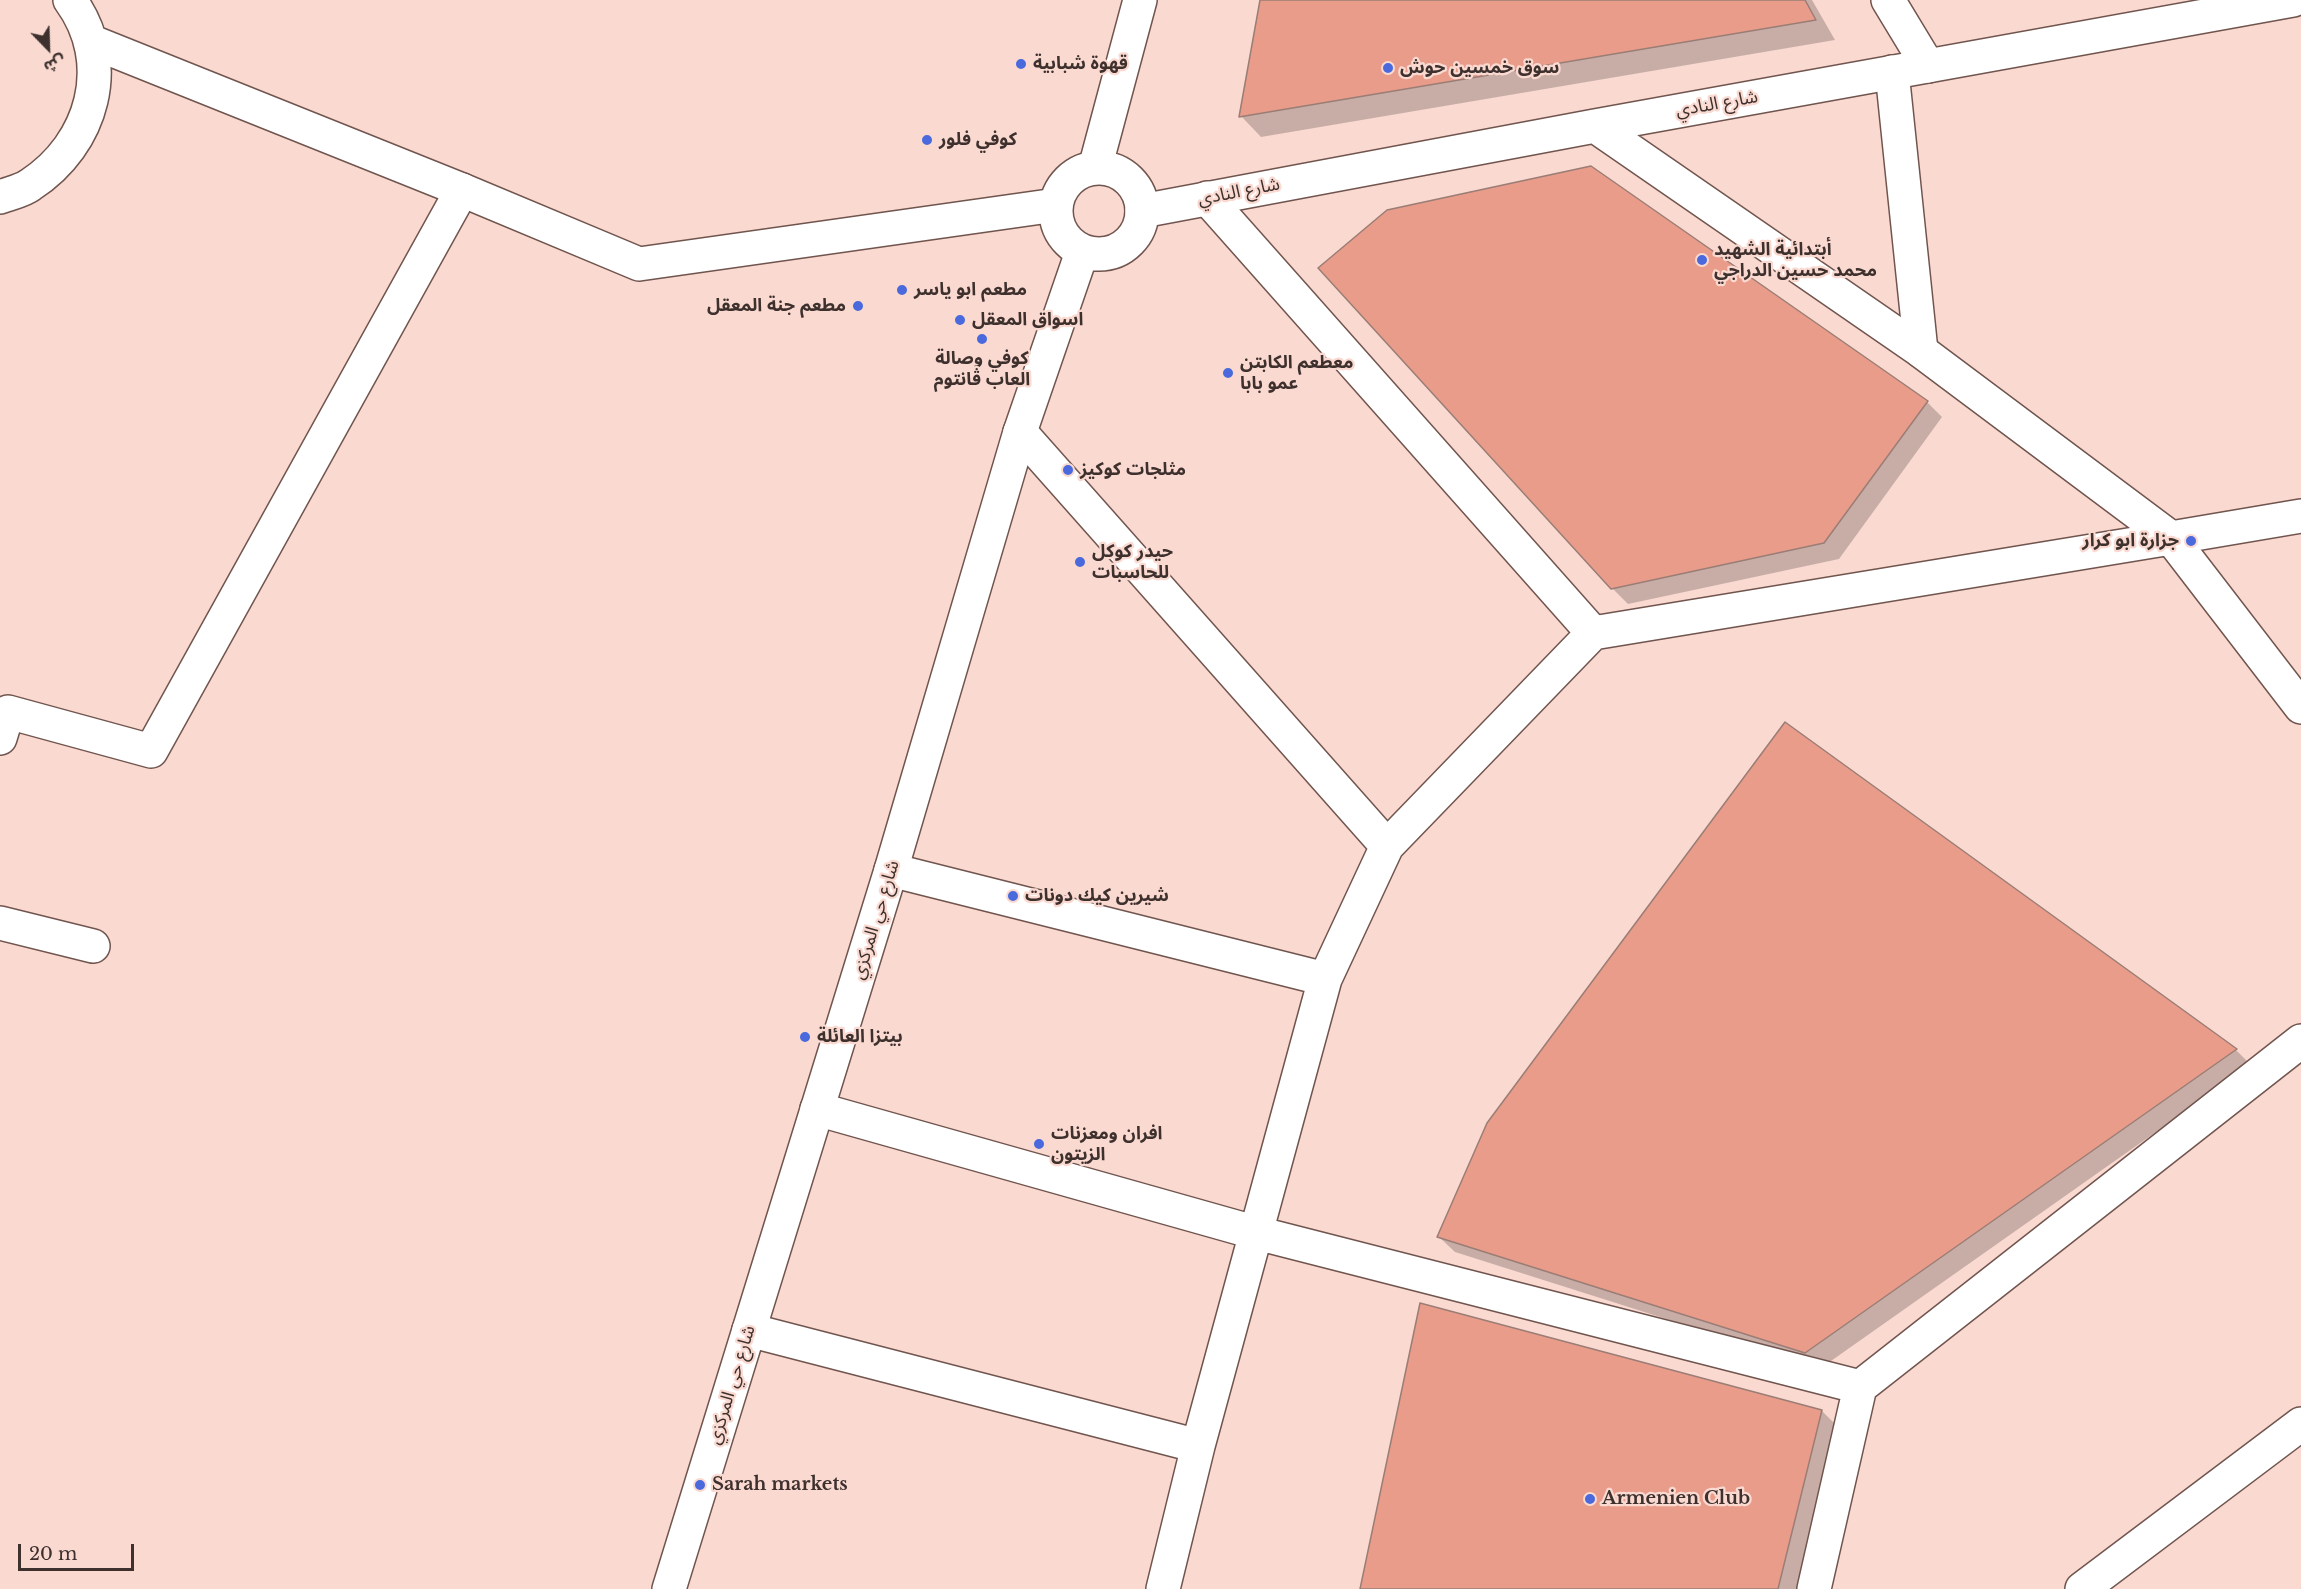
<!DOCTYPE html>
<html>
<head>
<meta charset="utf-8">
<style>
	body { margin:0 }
	#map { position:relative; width:2301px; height:1589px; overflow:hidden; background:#fad9d1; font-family:"Libre Baskerville","Noto Sans Arabic",serif }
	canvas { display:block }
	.north { position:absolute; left:18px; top:18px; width:60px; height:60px; -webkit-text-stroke:4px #fad9d1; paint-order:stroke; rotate:157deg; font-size:16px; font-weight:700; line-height:24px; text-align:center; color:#3d302d }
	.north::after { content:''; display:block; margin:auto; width:21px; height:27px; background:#3d302d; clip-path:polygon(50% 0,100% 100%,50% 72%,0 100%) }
	.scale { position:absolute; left:18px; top:1544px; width:116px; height:27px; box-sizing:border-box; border:3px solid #3d302d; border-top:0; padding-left:8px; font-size:18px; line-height:21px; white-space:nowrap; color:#3d302d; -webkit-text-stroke:4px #fad9d1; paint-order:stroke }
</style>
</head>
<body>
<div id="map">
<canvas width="2301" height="1589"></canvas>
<div class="north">ش</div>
<div class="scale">20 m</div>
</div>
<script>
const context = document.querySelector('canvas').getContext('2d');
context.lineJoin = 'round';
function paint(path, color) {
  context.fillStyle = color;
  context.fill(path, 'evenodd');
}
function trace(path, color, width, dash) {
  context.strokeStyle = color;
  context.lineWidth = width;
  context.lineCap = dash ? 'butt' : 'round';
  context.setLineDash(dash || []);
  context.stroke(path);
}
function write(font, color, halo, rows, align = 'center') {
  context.font = font + ' "Libre Baskerville","Noto Sans Arabic",serif';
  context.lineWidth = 4.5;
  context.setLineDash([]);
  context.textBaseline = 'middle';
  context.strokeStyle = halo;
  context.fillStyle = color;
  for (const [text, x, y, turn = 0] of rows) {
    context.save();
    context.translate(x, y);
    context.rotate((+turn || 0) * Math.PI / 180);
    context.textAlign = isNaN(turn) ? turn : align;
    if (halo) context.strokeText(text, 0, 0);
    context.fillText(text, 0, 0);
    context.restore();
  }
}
const shadow = new Path2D(`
	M 1261,0 L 1812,0 L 1835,40 L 1261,137 L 1241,116 Z
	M 1927,402 L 1942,417 L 1839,559 L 1628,604 L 1612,588 Z
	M 1785,724 L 2236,1050 L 2251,1065 L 1821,1368 L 1455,1252 L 1439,1237 Z
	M 1822,1411 L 1842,1431 L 1803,1589 L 1362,1589 Z`);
const building = new Path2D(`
	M 1260,0 L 1805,0 L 1816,20 L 1239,117 Z
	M 1591,166 L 1928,401 L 1824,543 L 1611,589 L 1318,268 L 1387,210 Z
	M 1785,722 L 2237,1049 L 1805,1353 L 1437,1237 L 1487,1123 Z
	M 1420,1303 L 1822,1410 L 1778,1589 L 1360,1589 Z`);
const minor = new Path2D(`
	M 1888,0 L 1928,66
	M 1892,72 L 1921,351
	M 1207,198 L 1593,633
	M 1020,432 L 1387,846
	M 0,738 L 8,712 L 151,751 L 462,190
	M 891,870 L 1325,979
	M 0,923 L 93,946
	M 817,1109 L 1257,1233 L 1860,1387
	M 749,1330 L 1198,1446
	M 1163,1589 L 1198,1446 L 1325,979 L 1387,846 L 1593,633 L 2171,538 L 2301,707
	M 1814,1589 L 1860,1387 L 2301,1041
	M 2082,1589 L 2301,1424`);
const tertiary = new Path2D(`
	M 90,41 L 462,190 L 639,264 L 1056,205
	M 1595,126 L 1921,351 L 2171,538 L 2301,516
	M 0,197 C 10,193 22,191 30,185 C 93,144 116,63 70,0
	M 1142,211 L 1595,126 L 2293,0`);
const secondary = new Path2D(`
	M 1095,168 L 1140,0
	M1056 211a43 43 0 1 1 86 0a43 43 0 1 1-86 0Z
	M 669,1589 L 891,870 L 1020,432 L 1082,252`);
const markers = [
	[1021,64,6,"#4969dd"],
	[1388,68,6,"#4969dd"],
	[927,140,6,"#4969dd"],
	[1702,260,6,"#4969dd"],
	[902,290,6,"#4969dd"],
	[858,306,6,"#4969dd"],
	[960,320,6,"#4969dd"],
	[982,339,6,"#4969dd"],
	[1228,373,6,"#4969dd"],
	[1068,470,6,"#4969dd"],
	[2191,541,6,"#4969dd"],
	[1080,562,6,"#4969dd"],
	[1013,896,6,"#4969dd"],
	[805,1037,6,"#4969dd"],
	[1039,1144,6,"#4969dd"],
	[700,1485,6,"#4969dd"],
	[1590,1499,6,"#4969dd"]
];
const poiNames = [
	["قهوة شبابية",1033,64],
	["سوق خمسين حوش",1400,68],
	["كوفي فلور",939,140],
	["أبتدائية الشهيد",1714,250],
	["محمد حسين الدراجي",1714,271],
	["مطعم ابو ياسر",914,290],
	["مطعم جنة المعقل",846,306,"right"],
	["اسواق المعقل",972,320],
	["كوفي وصالة",982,359,"center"],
	["العاب ڤانتوم",982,380,"center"],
	["معطعم الكابتن",1240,363],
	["عمو بابا",1240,384],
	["مثلجات كوكيز",1080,470],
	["جزارة ابو كرار",2179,541,"right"],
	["حيدر كوكل",1092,552],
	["للحاسبات",1092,573],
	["شيرين كيك دونات",1025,896],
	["بيتزا العائلة",817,1037],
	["افران ومعزنات",1051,1134],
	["الزيتون",1051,1155],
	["Sarah markets",712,1485],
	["Armenien Club",1602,1499]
];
const streetNames = [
	["شارع النادي",1717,104,-10],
	["شارع النادي",1239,192,-11],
	["شارع حي المركزي",876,920,-73],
	["شارع حي المركزي",732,1385,-73]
];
paint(shadow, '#0003');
paint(building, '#e99c8a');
trace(building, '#9a7d75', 1.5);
trace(minor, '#70554e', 36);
trace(tertiary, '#70554e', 36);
trace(secondary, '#70554e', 36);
trace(minor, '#fff', 33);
trace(tertiary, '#fff', 33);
trace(secondary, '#fff', 33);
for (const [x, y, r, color] of markers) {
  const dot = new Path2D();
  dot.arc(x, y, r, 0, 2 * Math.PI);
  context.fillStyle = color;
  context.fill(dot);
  trace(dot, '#fad9d1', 2);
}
write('bold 18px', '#3d302d', '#fad9d1', poiNames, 'left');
write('18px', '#3d302d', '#fad9d1', streetNames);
</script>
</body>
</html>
